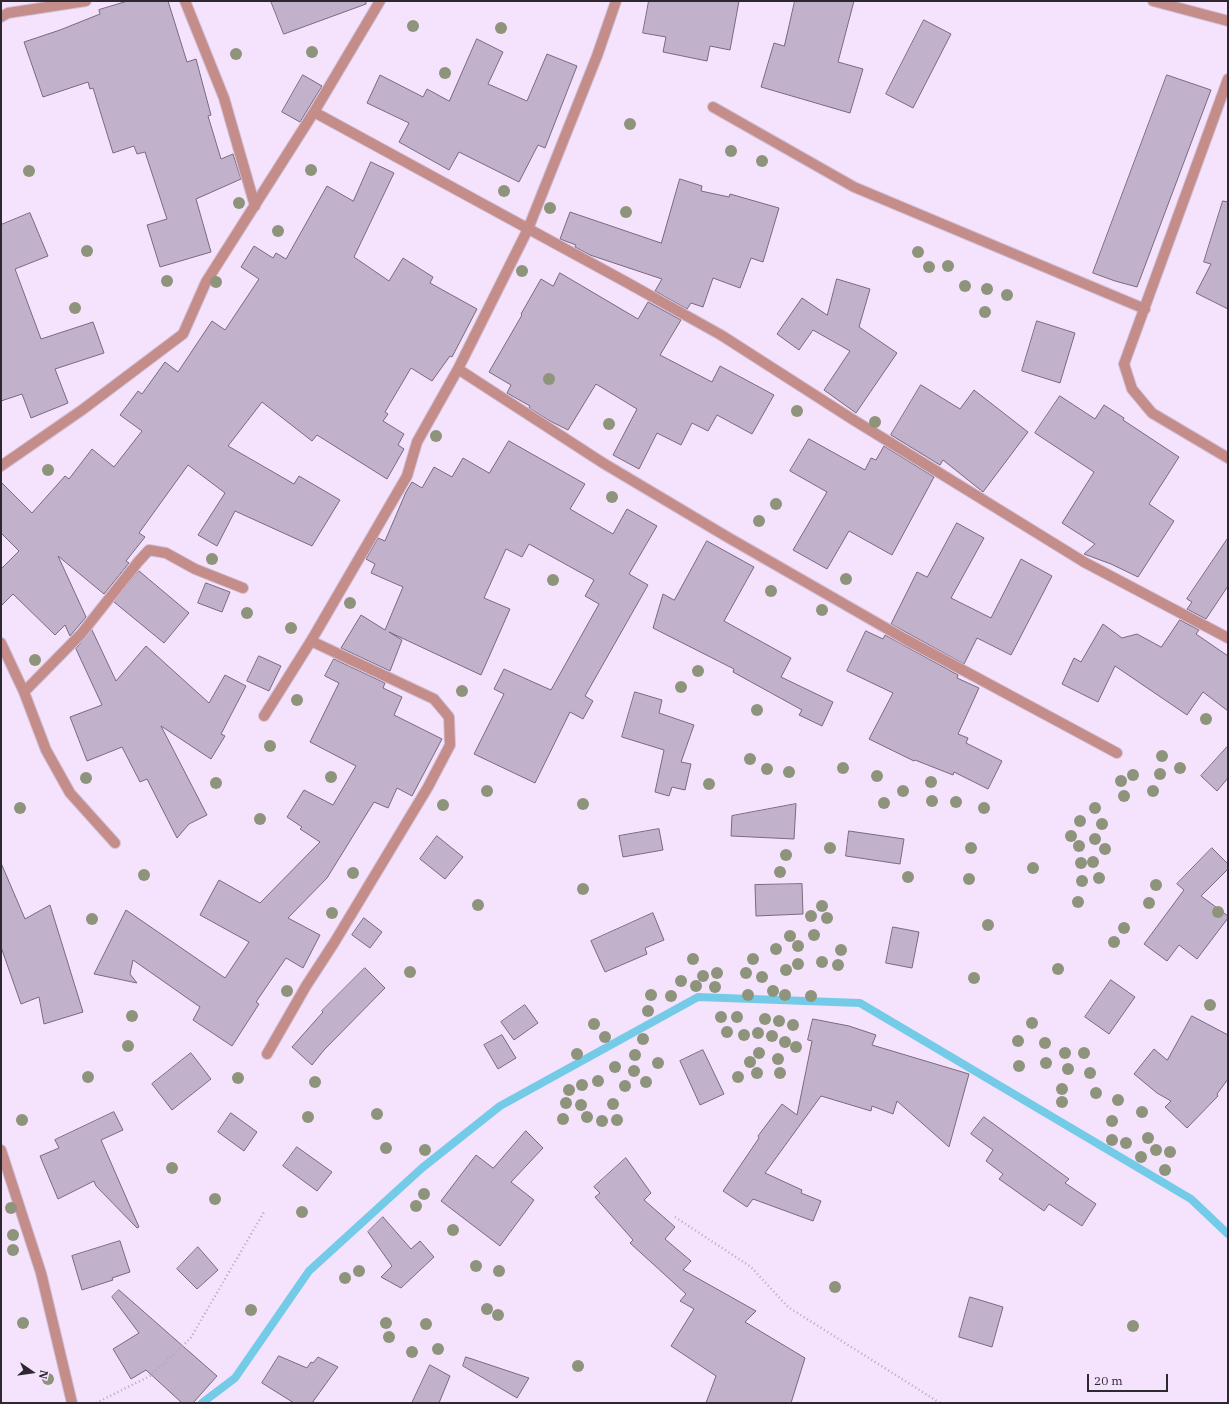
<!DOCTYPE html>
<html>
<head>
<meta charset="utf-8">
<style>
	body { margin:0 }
	#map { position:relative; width:1229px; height:1404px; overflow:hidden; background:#f5e3fe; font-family:"IBM Plex Serif",serif }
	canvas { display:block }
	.frame { position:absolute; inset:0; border:2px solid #2d2730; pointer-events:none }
	.north { position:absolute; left:12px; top:1352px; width:40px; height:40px; -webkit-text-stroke:3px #f5e3fe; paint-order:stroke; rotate:103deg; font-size:11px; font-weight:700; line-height:16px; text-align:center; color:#2d2730 }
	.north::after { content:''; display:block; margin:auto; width:14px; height:18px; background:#2d2730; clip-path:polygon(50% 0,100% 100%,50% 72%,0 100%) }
	.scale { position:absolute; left:1087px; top:1374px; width:81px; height:18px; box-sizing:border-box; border:2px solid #2d2730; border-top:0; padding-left:5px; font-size:12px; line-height:14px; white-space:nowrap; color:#2d2730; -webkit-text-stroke:3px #f5e3fe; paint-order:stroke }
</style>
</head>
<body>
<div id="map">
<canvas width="1229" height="1404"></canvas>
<div class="frame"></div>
<div class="north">N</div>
<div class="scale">20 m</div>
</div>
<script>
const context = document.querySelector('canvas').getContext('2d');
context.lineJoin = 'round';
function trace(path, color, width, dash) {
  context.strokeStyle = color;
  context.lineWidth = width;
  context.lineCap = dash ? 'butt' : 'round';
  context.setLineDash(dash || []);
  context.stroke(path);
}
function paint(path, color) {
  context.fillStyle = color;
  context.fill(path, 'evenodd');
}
const stream = new Path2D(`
	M 202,1403 L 235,1378 L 309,1271 L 422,1168 L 500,1106 L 698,997 L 860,1003 L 1191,1199 L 1228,1234`);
const building = new Path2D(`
	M 128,1 L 168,1 L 187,62 L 196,59 L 211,115 L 208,116 L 221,159 L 233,154 L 241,179 L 196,199 L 211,252 L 160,267 L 147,225 L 167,219 L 145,152 L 137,154 L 134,146 L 113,153 L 93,88 L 90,89 L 88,82 L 43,97 L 24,42 L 60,30 L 100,14 L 99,10 Z
	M 271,1 L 366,1 L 366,4 L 284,34 Z
	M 649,1 L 739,1 L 730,50 L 710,46 L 707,61 L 663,52 L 666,37 L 643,33 Z
	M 795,1 L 854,1 L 838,62 L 863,69 L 850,113 L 761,87 L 774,43 L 784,46 Z
	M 924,20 L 951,34 L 913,108 L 886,94 Z
	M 477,39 L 503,52 L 488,84 L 527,101 L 547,54 L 577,66 L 545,148 L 538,145 L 519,182 L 459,152 L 449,170 L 399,142 L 409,123 L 367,103 L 380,75 L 423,97 L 427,89 L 449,101 Z
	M 303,75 L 322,86 L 300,122 L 282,112 Z
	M 1167,75 L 1211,90 L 1137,287 L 1115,281 L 1093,273 Z
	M 371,162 L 394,173 L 354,257 L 389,281 L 403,258 L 433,277 L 430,283 L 477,309 L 452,357 L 450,356 L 432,381 L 411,368 L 385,412 L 388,414 L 383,421 L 404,434 L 398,445 L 404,449 L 387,479 L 317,435 L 312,441 L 262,402 L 228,446 L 294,484 L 299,476 L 340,500 L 312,546 L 235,511 L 217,546 L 198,535 L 225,493 L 188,465 L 139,533 L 145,537 L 126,561 L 129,563 L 104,594 L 58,556 L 86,617 L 70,636 L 65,625 L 55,635 L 13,594 L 1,606 L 1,569 L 19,551 L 1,533 L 1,482 L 32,513 L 65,476 L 69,479 L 92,449 L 114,467 L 142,431 L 120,415 L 138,391 L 142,394 L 165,362 L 178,372 L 212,321 L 225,330 L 259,279 L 241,267 L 254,246 L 273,258 L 276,253 L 286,259 L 327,186 L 353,201 Z
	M 680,179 L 702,186 L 701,191 L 729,197 L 730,194 L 779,208 L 763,262 L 751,258 L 740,288 L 713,278 L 703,307 L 691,303 L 687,309 L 655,291 L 662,279 L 590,255 L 575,247 L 576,245 L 560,239 L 570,212 L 661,243 Z
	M 1223,201 L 1228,202 L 1228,309 L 1196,293 L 1211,264 L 1204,262 Z
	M 30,213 L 48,256 L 15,269 L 41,339 L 93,322 L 104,353 L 55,369 L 68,403 L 31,418 L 22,394 L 1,401 L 1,225 Z
	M 560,273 L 638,319 L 648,302 L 681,320 L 660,355 L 712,382 L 720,366 L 774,395 L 752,434 L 717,415 L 708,431 L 692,423 L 681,445 L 657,433 L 639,469 L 613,455 L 637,409 L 596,384 L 568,430 L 550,421 L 529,408 L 530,406 L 507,393 L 511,385 L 489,372 L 522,315 L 521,314 L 541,279 L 553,286 Z
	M 837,279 L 870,289 L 859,327 L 897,353 L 856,413 L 824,390 L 850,351 L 813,330 L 799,350 L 777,334 L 802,298 L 827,315 Z
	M 1037,321 L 1075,333 L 1060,383 L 1022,371 Z
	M 921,385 L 960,409 L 974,390 L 1028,432 L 983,492 L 943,460 L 940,465 L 891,435 Z
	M 1060,396 L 1095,419 L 1104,405 L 1124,418 L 1123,420 L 1179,457 L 1149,504 L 1174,521 L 1138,577 L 1111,564 L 1084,554 L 1095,544 L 1062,523 L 1094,472 L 1035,433 Z
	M 809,439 L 865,470 L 871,458 L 876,460 L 884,446 L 934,477 L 892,555 L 849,531 L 827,569 L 793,550 L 827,492 L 790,471 Z
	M 509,441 L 585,484 L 570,509 L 613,534 L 627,509 L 657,526 L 629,574 L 648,585 L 585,696 L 593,701 L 583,719 L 570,712 L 535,783 L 474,754 L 504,694 L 494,689 L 504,669 L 551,690 L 599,604 L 585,596 L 594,580 L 529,544 L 522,557 L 506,549 L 484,598 L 510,609 L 481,675 L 389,632 L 402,640 L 390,671 L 341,648 L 361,615 L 385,630 L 403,587 L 371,573 L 375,564 L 366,559 L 378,538 L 385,541 L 406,492 L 412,482 L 422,488 L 434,467 L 452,477 L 463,458 L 489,473 Z
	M 957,523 L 984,538 L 951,598 L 991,618 L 1021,559 L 1052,576 L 1011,655 L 977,638 L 964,664 L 891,624 L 917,572 L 927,577 Z
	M 1228,538 L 1228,586 L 1206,619 L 1187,609 L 1192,602 L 1187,599 Z
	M 707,541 L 754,567 L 724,621 L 791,658 L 781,677 L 833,702 L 822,726 L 799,715 L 802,710 L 733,672 L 734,669 L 653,628 L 663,594 L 674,600 Z
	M 139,571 L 189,613 L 164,643 L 114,602 Z
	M 206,583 L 230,592 L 222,612 L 198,603 Z
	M 1180,620 L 1199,630 L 1196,634 L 1228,656 L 1228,711 L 1203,692 L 1187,715 L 1115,666 L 1098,702 L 1062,684 L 1074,658 L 1081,662 L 1103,624 L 1122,638 L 1137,634 L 1161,647 Z
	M 92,630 L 116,681 L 146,646 L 209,703 L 225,675 L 246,686 L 221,734 L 225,736 L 211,759 L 161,726 L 207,815 L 189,824 L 177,838 L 147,779 L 140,782 L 122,747 L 87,761 L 70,717 L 102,705 L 76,649 Z
	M 866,631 L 883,639 L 885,635 L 958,675 L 957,678 L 979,688 L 958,734 L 968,738 L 966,743 L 1002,761 L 988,789 L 954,772 L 953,775 L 915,760 L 914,761 L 869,739 L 893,693 L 847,671 Z
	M 259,656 L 281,666 L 269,691 L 247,681 Z
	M 334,659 L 385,683 L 383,688 L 402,697 L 394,715 L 442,739 L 412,796 L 397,788 L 388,808 L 374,802 L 327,878 L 288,918 L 320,935 L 303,968 L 286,958 L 256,1002 L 259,1004 L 232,1046 L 193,1020 L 200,1007 L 133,960 L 130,974 L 137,983 L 94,974 L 126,910 L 225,978 L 249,942 L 200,915 L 219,880 L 260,903 L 320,842 L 300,829 L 302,827 L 287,817 L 304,790 L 333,805 L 356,766 L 310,742 L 339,683 L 325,676 Z
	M 635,692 L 662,700 L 659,713 L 694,725 L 681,762 L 691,764 L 685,790 L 672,787 L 669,796 L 655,792 L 664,750 L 622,737 Z
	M 1228,746 L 1228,778 L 1217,791 L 1201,776 Z
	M 796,804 L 794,839 L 731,836 L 732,816 Z
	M 659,829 L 663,850 L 623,857 L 619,836 Z
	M 849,831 L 904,839 L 900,864 L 846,856 Z
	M 437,836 L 463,857 L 445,879 L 420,859 Z
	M 1212,848 L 1228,864 L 1228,869 L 1201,896 L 1228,916 L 1228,918 L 1197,959 L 1179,945 L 1167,961 L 1144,944 L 1184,890 L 1177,884 Z
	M 1,863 L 25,919 L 50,905 L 83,1012 L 44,1024 L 39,997 L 21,1004 L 1,947 Z
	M 802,884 L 803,914 L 756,916 L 755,885 Z
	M 653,913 L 664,940 L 645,948 L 647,954 L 605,972 L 591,941 Z
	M 364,918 L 382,932 L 370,948 L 352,935 Z
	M 893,927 L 919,932 L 912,968 L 886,963 Z
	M 365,968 L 385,988 L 324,1050 L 312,1065 L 292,1047 L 323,1012 L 322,1011 Z
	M 1111,980 L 1135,997 L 1109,1034 L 1085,1017 Z
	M 525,1005 L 538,1023 L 514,1040 L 501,1022 Z
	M 1192,1016 L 1228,1035 L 1228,1079 L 1217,1094 L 1218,1096 L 1187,1128 L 1165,1107 L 1171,1101 L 1157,1093 L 1134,1074 L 1154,1049 L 1167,1060 Z
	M 813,1019 L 849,1026 L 876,1035 L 872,1045 L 969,1074 L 949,1147 L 897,1101 L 893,1114 L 872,1106 L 871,1111 L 821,1096 L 765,1173 L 802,1190 L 801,1193 L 821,1201 L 813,1221 L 753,1199 L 747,1207 L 723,1191 L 759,1138 L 758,1136 L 782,1104 L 797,1115 L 812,1041 L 808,1040 Z
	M 502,1035 L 516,1058 L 498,1069 L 484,1045 Z
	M 703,1050 L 724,1094 L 700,1105 L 680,1061 Z
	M 191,1053 L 211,1079 L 172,1110 L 152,1084 Z
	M 114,1112 L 123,1130 L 101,1140 L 139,1227 L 137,1228 L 96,1186 L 94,1181 L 58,1199 L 40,1156 L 59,1148 L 55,1140 Z
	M 231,1113 L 257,1132 L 244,1151 L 218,1132 Z
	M 984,1117 L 1069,1179 L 1065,1183 L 1096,1204 L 1082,1226 L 1049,1204 L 1044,1211 L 999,1179 L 1003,1174 L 986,1161 L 993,1150 L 971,1134 Z
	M 526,1131 L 543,1148 L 511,1182 L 534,1200 L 500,1246 L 441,1201 L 476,1155 L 493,1168 Z
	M 297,1147 L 332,1172 L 317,1191 L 283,1166 Z
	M 626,1158 L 651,1193 L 644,1200 L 675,1227 L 665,1239 L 691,1261 L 683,1270 L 756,1311 L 745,1322 L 805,1358 L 791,1403 L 706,1403 L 716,1376 L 671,1346 L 694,1309 L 680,1301 L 686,1294 L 630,1243 L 633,1240 L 595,1197 L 600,1193 L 594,1187 Z
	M 383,1217 L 411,1249 L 420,1241 L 434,1257 L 401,1288 L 381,1277 L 392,1266 L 368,1232 Z
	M 120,1241 L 130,1272 L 112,1278 L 113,1280 L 82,1290 L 72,1256 Z
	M 198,1247 L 218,1270 L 197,1289 L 177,1269 Z
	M 119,1290 L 217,1376 L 193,1403 L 182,1403 L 146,1370 L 131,1379 L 113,1349 L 139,1333 L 112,1297 Z
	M 970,1297 L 1003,1307 L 992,1347 L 959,1337 Z
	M 279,1356 L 307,1368 L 311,1362 L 313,1363 L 318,1357 L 338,1367 L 312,1403 L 294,1403 L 262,1383 Z
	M 466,1357 L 529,1378 L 517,1398 L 463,1366 Z
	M 430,1365 L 450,1376 L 439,1403 L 412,1403 Z`);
const path = new Path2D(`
	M 675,1217 L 751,1267 L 788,1307 L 940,1403
	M 96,1403 L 150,1376 L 190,1339 L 264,1212`);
const minor = new Path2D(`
	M 185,1 L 224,98 L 255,206
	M 1153,1 L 1228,21
	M 1,17 L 8,13 L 86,1
	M 1228,79 L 1124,364 L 1132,389 L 1152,413 L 1228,458
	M 713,107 L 854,187 L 1145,309
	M 314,112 L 626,282 L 721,335 L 852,419 L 1084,562 L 1228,638
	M 458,369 L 603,463 L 729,538 L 905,639 L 1117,753
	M 1,466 L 82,410 L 183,334 L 206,282 L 314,112 L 380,1
	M 1,643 L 24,692 L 46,750 L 70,793 L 115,843
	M 24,692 L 81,634 L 138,562 L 149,550 L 166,553 L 195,569 L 243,588
	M 264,716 L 311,641 L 407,476 L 417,442 L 458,369 L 528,229 L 597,56 L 616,1
	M 267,1054 L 306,986 L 334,943 L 428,787 L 450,745 L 449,717 L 434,699 L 311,641
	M 1,1150 L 41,1273 L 72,1403`);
const trees = [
	[413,26],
	[501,28],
	[312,52],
	[236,54],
	[445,73],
	[630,124],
	[731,151],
	[762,161],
	[311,170],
	[29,171],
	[504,191],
	[239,203],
	[550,208],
	[626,212],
	[278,231],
	[87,251],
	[918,252],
	[948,266],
	[929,267],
	[522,271],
	[167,281],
	[216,282],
	[965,286],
	[987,289],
	[1007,295],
	[75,308],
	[985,312],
	[549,379],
	[797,411],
	[875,422],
	[609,424],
	[436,436],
	[48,470],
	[612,497],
	[776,504],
	[759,521],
	[212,559],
	[846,579],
	[553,580],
	[771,591],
	[350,603],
	[822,610],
	[247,613],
	[291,628],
	[35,660],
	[698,671],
	[681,687],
	[462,691],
	[297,700],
	[757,710],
	[1206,719],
	[270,746],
	[1162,756],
	[750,759],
	[843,768],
	[1180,768],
	[767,769],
	[789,772],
	[1160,774],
	[1133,775],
	[877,776],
	[331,777],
	[86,778],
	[1121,781],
	[931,782],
	[216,783],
	[709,784],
	[487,791],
	[903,791],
	[1153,791],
	[1124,796],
	[932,801],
	[956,802],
	[884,803],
	[583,804],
	[443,805],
	[20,808],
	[984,808],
	[1095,808],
	[260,819],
	[1080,821],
	[1102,824],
	[1071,836],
	[1095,839],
	[1079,846],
	[830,848],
	[971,848],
	[1105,849],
	[786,855],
	[1093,862],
	[1081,863],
	[1033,868],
	[780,872],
	[353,873],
	[144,875],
	[908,877],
	[1099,878],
	[969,879],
	[1082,881],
	[1156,885],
	[583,889],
	[1078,902],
	[1149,903],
	[478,905],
	[822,906],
	[1218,912],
	[332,913],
	[811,916],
	[827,918],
	[92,919],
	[988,925],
	[1124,928],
	[814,935],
	[790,936],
	[1114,942],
	[798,946],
	[776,949],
	[841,950],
	[693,959],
	[753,959],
	[822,962],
	[798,964],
	[838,965],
	[1058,969],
	[786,970],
	[410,972],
	[717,973],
	[746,973],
	[703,976],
	[762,977],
	[974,978],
	[681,981],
	[696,986],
	[715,987],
	[287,991],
	[773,991],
	[651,995],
	[748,995],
	[785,995],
	[671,996],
	[811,996],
	[1210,1005],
	[648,1011],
	[132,1016],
	[721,1017],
	[737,1017],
	[765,1019],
	[779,1021],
	[1032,1023],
	[594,1024],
	[793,1025],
	[727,1032],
	[758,1033],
	[744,1035],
	[772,1036],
	[605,1037],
	[643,1039],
	[1018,1041],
	[785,1042],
	[1045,1043],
	[128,1046],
	[796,1047],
	[759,1053],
	[1065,1053],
	[1084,1053],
	[577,1054],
	[635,1055],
	[778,1059],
	[750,1062],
	[658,1063],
	[1046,1063],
	[1019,1066],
	[615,1067],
	[1068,1069],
	[634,1071],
	[757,1073],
	[780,1073],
	[1090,1073],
	[88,1077],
	[738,1077],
	[238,1078],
	[598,1081],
	[315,1082],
	[646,1082],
	[582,1085],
	[625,1086],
	[1062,1089],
	[569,1090],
	[1096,1093],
	[1118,1100],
	[1062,1102],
	[566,1103],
	[613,1104],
	[581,1105],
	[1142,1112],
	[377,1114],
	[308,1117],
	[587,1117],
	[563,1119],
	[22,1120],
	[617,1120],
	[602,1121],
	[1112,1121],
	[1148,1138],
	[1112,1140],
	[1126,1143],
	[386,1148],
	[425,1150],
	[1156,1150],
	[1170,1152],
	[1141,1157],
	[172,1168],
	[1165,1170],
	[424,1194],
	[215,1199],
	[416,1206],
	[11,1208],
	[302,1212],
	[453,1230],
	[13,1235],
	[13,1250],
	[476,1266],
	[359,1271],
	[499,1271],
	[345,1278],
	[835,1287],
	[487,1309],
	[251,1310],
	[498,1315],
	[23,1323],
	[386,1323],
	[426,1324],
	[1133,1326],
	[389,1337],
	[438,1349],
	[412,1352],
	[578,1366],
	[48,1379]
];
trace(stream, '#74cbe7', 8);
paint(building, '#c2b1ca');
trace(building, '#796980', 1);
trace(minor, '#d1c1d9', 12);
trace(path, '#b5a7bc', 2.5, [1, 3]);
trace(minor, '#c58d8a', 10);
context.fillStyle = '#8e947b';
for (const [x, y] of trees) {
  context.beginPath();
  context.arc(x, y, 6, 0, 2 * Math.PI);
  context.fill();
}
</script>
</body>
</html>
